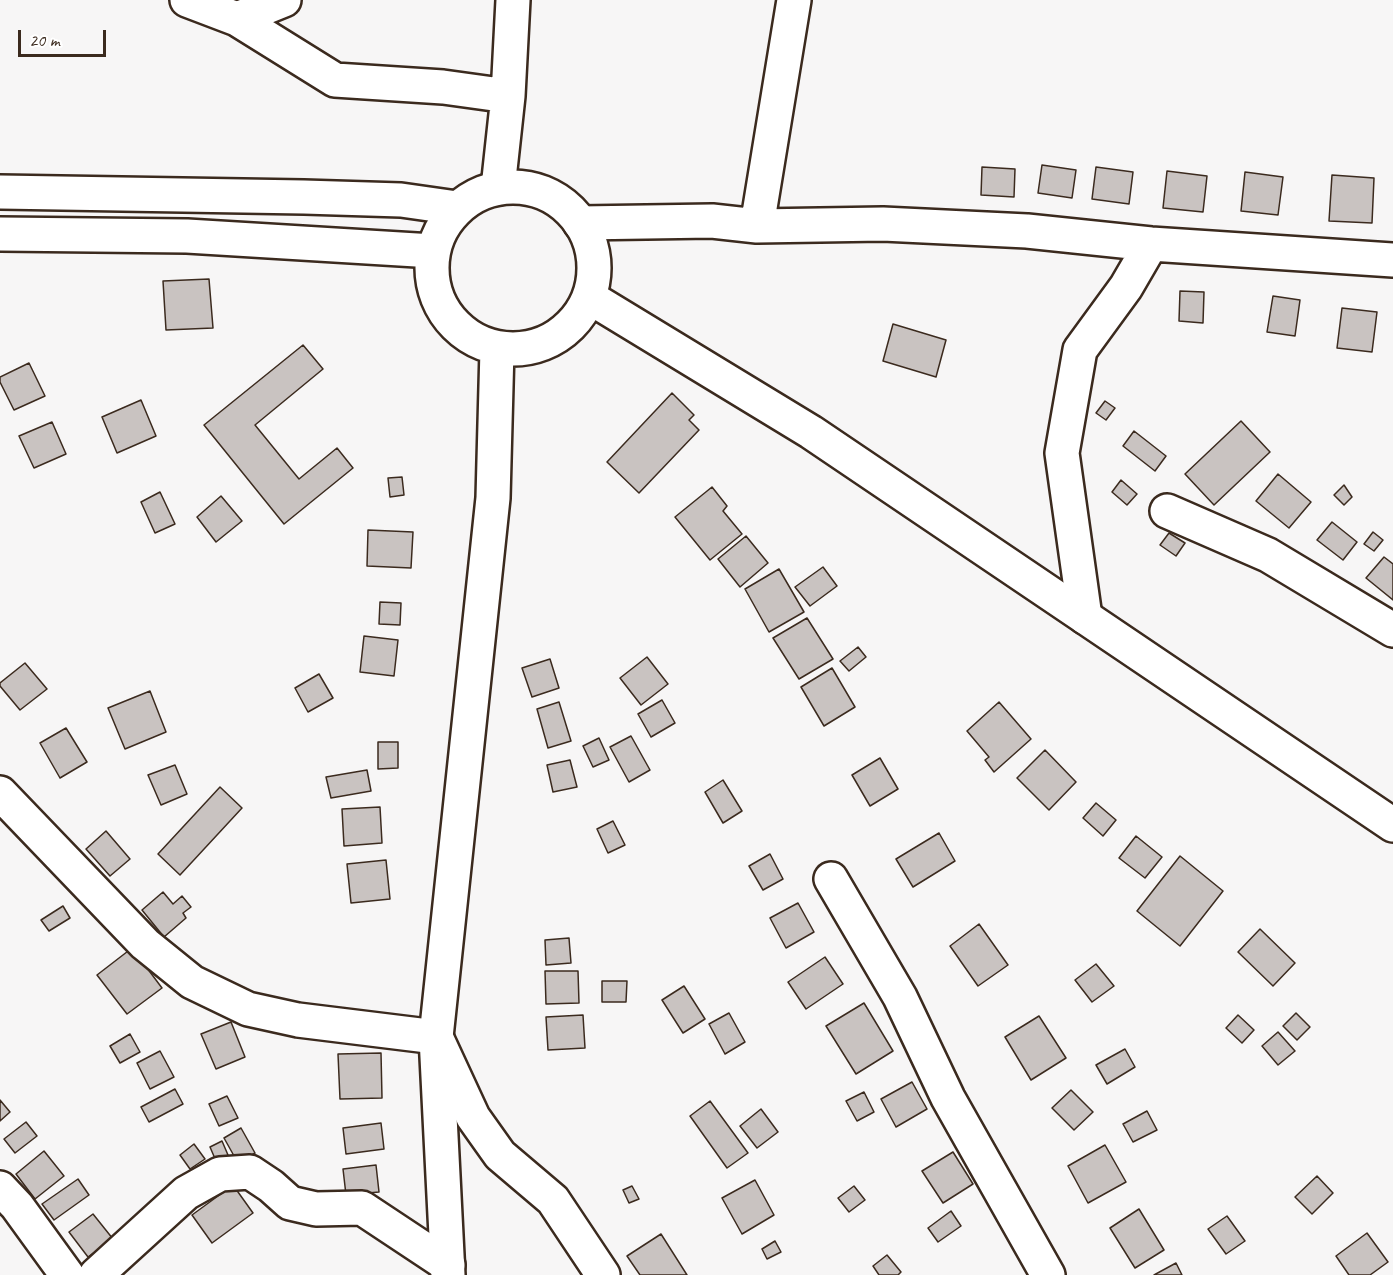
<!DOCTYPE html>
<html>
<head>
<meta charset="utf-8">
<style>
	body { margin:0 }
	#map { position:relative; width:1393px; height:1275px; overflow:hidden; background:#f7f6f6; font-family:Caveat,sans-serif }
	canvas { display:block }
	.scale { position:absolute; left:18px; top:30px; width:88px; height:27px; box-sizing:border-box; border:3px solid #3b2a1e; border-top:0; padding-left:8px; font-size:18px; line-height:21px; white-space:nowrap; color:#3b2a1e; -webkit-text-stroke:4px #fff; paint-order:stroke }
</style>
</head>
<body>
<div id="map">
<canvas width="1393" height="1275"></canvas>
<div class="scale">20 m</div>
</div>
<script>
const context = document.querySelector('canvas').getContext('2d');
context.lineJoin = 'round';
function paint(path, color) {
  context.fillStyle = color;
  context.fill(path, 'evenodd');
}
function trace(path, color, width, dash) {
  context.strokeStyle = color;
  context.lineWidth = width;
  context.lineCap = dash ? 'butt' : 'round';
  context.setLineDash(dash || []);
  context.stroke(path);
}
const building = new Path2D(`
	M 1042,165 L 1076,170 L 1072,198 L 1038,193 Z
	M 982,167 L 1015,169 L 1014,197 L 981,195 Z
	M 1096,167 L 1133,172 L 1129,204 L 1092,199 Z
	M 1167,171 L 1207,176 L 1203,212 L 1163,208 Z
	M 1245,172 L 1283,177 L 1278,215 L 1241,211 Z
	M 1332,175 L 1374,178 L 1372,223 L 1329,221 Z
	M 209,279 L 213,328 L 166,330 L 163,281 Z
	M 1180,291 L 1204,292 L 1203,323 L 1179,321 Z
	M 1273,296 L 1300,300 L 1295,336 L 1267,332 Z
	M 1342,308 L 1377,312 L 1372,352 L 1337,348 Z
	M 893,324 L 946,340 L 936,377 L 883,361 Z
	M 303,345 L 323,369 L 255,425 L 299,479 L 337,448 L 353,468 L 284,524 L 204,425 Z
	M 29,363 L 45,396 L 14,410 L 0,382 L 0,377 Z
	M 672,393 L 694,415 L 689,420 L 699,430 L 639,493 L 607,462 Z
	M 141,400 L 156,436 L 117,453 L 102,417 Z
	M 1105,401 L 1115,408 L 1106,420 L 1096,413 Z
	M 1241,421 L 1270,452 L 1214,505 L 1185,474 Z
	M 52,422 L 66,454 L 34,468 L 19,436 Z
	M 1134,431 L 1166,456 L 1155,471 L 1123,446 Z
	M 1278,474 L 1311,502 L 1289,528 L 1256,501 Z
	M 402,477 L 404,495 L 390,497 L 388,478 Z
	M 1121,480 L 1137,494 L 1127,505 L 1112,492 Z
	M 1344,485 L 1352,497 L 1344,505 L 1334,495 Z
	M 712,487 L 727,506 L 723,511 L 742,534 L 710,560 L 675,517 Z
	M 160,492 L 175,524 L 155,533 L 141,502 Z
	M 221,496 L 242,521 L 216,542 L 197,517 Z
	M 1332,522 L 1357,542 L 1343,560 L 1317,540 Z
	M 368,530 L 413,532 L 411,568 L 367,566 Z
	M 1373,532 L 1383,540 L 1374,551 L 1364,544 Z
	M 1169,533 L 1185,543 L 1176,556 L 1160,545 Z
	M 746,536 L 768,563 L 740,587 L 718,559 Z
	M 1384,557 L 1393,564 L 1393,600 L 1366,578 Z
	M 823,567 L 837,586 L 810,606 L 795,587 Z
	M 779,569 L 804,612 L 769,632 L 745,589 Z
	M 380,602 L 401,603 L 400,625 L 379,624 Z
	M 807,618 L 833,659 L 799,679 L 773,638 Z
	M 364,636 L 398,640 L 394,676 L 360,672 Z
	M 858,647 L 866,657 L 849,671 L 840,661 Z
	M 647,657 L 668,684 L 641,705 L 620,678 Z
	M 550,659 L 559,688 L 532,697 L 522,668 Z
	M 25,663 L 47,689 L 20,710 L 0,686 L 0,683 Z
	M 832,668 L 855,707 L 824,726 L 801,687 Z
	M 319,674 L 333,698 L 308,712 L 295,688 Z
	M 150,691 L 166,732 L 125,749 L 108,708 Z
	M 662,700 L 675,723 L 651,737 L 638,714 Z
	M 559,702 L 571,741 L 548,748 L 537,709 Z
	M 999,702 L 1031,739 L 994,772 L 985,760 L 989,757 L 967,731 Z
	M 66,728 L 87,762 L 60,778 L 40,743 Z
	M 631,736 L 650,770 L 629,782 L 610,747 Z
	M 599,738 L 609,760 L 593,767 L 583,746 Z
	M 378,742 L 398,742 L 398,768 L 378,769 Z
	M 1045,750 L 1076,782 L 1049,810 L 1017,778 Z
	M 880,758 L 898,789 L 870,806 L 852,775 Z
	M 570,760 L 577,787 L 553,792 L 547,765 Z
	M 175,765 L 187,794 L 161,805 L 148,775 Z
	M 367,770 L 371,791 L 331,798 L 326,777 Z
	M 723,780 L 742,811 L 723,823 L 705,792 Z
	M 220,787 L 242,808 L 180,875 L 158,854 Z
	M 1096,803 L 1116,820 L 1103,836 L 1083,818 Z
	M 380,807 L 382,843 L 344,846 L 342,809 Z
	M 613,821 L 625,845 L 608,853 L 597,829 Z
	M 106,831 L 130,859 L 110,876 L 86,849 Z
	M 939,833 L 955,861 L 913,887 L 896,859 Z
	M 1136,836 L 1162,857 L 1145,878 L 1119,858 Z
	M 770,854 L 783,879 L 763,890 L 749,866 Z
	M 1180,856 L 1223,891 L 1180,946 L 1137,911 Z
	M 386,860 L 390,899 L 351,903 L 347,864 Z
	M 163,892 L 173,904 L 182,896 L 191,907 L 183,913 L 186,918 L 164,937 L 142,910 Z
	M 798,903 L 814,932 L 786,948 L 770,918 Z
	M 63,906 L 70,918 L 49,931 L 41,920 Z
	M 979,924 L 1008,965 L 978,986 L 950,946 Z
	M 1260,929 L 1295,963 L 1273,986 L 1238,952 Z
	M 569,938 L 571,963 L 546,965 L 545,940 Z
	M 132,948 L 162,988 L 127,1014 L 97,975 Z
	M 825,957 L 843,984 L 806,1009 L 788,982 Z
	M 1096,964 L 1114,986 L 1092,1002 L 1075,980 Z
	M 545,971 L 578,971 L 579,1003 L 546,1004 Z
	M 602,981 L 627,981 L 626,1002 L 602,1002 Z
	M 684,986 L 705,1019 L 683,1033 L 662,1000 Z
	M 864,1003 L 893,1051 L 856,1074 L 826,1026 Z
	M 729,1013 L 745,1042 L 725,1054 L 709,1024 Z
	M 1296,1013 L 1310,1027 L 1297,1040 L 1283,1026 Z
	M 583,1015 L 585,1048 L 548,1050 L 546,1017 Z
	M 1238,1015 L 1254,1030 L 1242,1043 L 1226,1028 Z
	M 1039,1016 L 1066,1058 L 1031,1080 L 1005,1037 Z
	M 231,1022 L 245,1057 L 216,1069 L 201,1034 Z
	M 1278,1032 L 1295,1051 L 1278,1065 L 1262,1046 Z
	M 130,1034 L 140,1052 L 120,1063 L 110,1046 Z
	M 1125,1049 L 1135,1067 L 1107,1084 L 1096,1065 Z
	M 160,1051 L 174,1077 L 150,1089 L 137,1063 Z
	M 381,1053 L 382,1098 L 340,1099 L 338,1054 Z
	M 912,1082 L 927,1109 L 896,1127 L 881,1099 Z
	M 175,1089 L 183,1104 L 149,1122 L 141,1107 Z
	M 1071,1090 L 1093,1112 L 1074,1130 L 1052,1108 Z
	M 864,1092 L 874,1112 L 857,1121 L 846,1101 Z
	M 227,1096 L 238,1118 L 219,1126 L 209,1104 Z
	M 0,1100 L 10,1112 L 0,1121 Z
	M 710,1101 L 748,1153 L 727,1168 L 690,1116 Z
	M 761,1109 L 778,1132 L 757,1148 L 740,1126 Z
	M 1147,1111 L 1157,1130 L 1133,1142 L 1123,1124 Z
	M 26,1122 L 37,1136 L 15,1153 L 4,1139 Z
	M 381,1123 L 384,1149 L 346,1154 L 343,1128 Z
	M 241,1128 L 255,1153 L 238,1163 L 224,1138 Z
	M 222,1141 L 228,1155 L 216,1161 L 210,1147 Z
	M 194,1144 L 205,1159 L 190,1169 L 180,1155 Z
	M 1105,1145 L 1126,1182 L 1088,1203 L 1068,1166 Z
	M 44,1151 L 64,1176 L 35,1199 L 16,1174 Z
	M 953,1152 L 973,1184 L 943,1203 L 922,1171 Z
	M 376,1165 L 379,1192 L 346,1195 L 343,1169 Z
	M 1317,1176 L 1333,1193 L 1312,1214 L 1295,1197 Z
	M 78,1179 L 89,1195 L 54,1220 L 42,1204 Z
	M 755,1180 L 774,1215 L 742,1234 L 722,1198 Z
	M 233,1185 L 253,1213 L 212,1243 L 192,1215 Z
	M 632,1186 L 639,1199 L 629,1203 L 623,1190 Z
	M 854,1186 L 865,1200 L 849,1212 L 838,1198 Z
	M 1139,1209 L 1164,1250 L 1135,1268 L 1110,1228 Z
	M 951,1211 L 961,1226 L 938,1242 L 928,1228 Z
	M 93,1214 L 113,1239 L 88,1257 L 69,1232 Z
	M 1227,1216 L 1245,1241 L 1226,1254 L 1208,1229 Z
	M 1367,1233 L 1388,1262 L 1370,1275 L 1349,1275 L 1336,1256 Z
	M 661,1234 L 687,1275 L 640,1275 L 627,1256 Z
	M 775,1241 L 781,1252 L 767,1259 L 762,1249 Z
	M 887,1255 L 901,1272 L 898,1275 L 879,1275 L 873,1266 Z
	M 1176,1263 L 1182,1275 L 1154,1275 Z`);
const minor = new Path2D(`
	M 187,0 L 237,19 L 335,80 L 443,87 L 508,96
	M 237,19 L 284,0
	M 498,188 L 508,96 L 513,0
	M 0,192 L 304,197 L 401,200 L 457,208
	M 580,223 L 712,221 L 757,226 L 883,224 L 1027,231 L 1151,244 L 1393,260
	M 757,226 L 794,0
	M 0,234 L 187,236 L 433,251
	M 1167,511 L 1268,555 L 1393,630
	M 1085,617 L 1062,453 L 1080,350 L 1126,287 L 1151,244
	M 0,793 L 145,944 L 192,982 L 248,1009 L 298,1020 L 436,1037 L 473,1117 L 500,1155 L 553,1200 L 603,1275
	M 831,879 L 900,997 L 948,1098 L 1048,1275
	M 0,1188 L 17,1206 L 67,1275
	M 96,1275 L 186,1193 L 220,1174 L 250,1172 L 271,1186 L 290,1203 L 316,1209 L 362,1208 L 448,1265`);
const major = new Path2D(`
	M432 268a81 81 0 1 1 162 0a81 81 0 1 1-162 0Z
	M 589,297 L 811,432 L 1393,825
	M 448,1275 L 436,1037 L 493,498 L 497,349`);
paint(building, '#c9c3c1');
trace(building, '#3b2a1e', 1.5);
trace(minor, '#3b2a1e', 38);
trace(major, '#3b2a1e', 38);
trace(minor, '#fff', 33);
trace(major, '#fff', 33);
</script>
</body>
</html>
